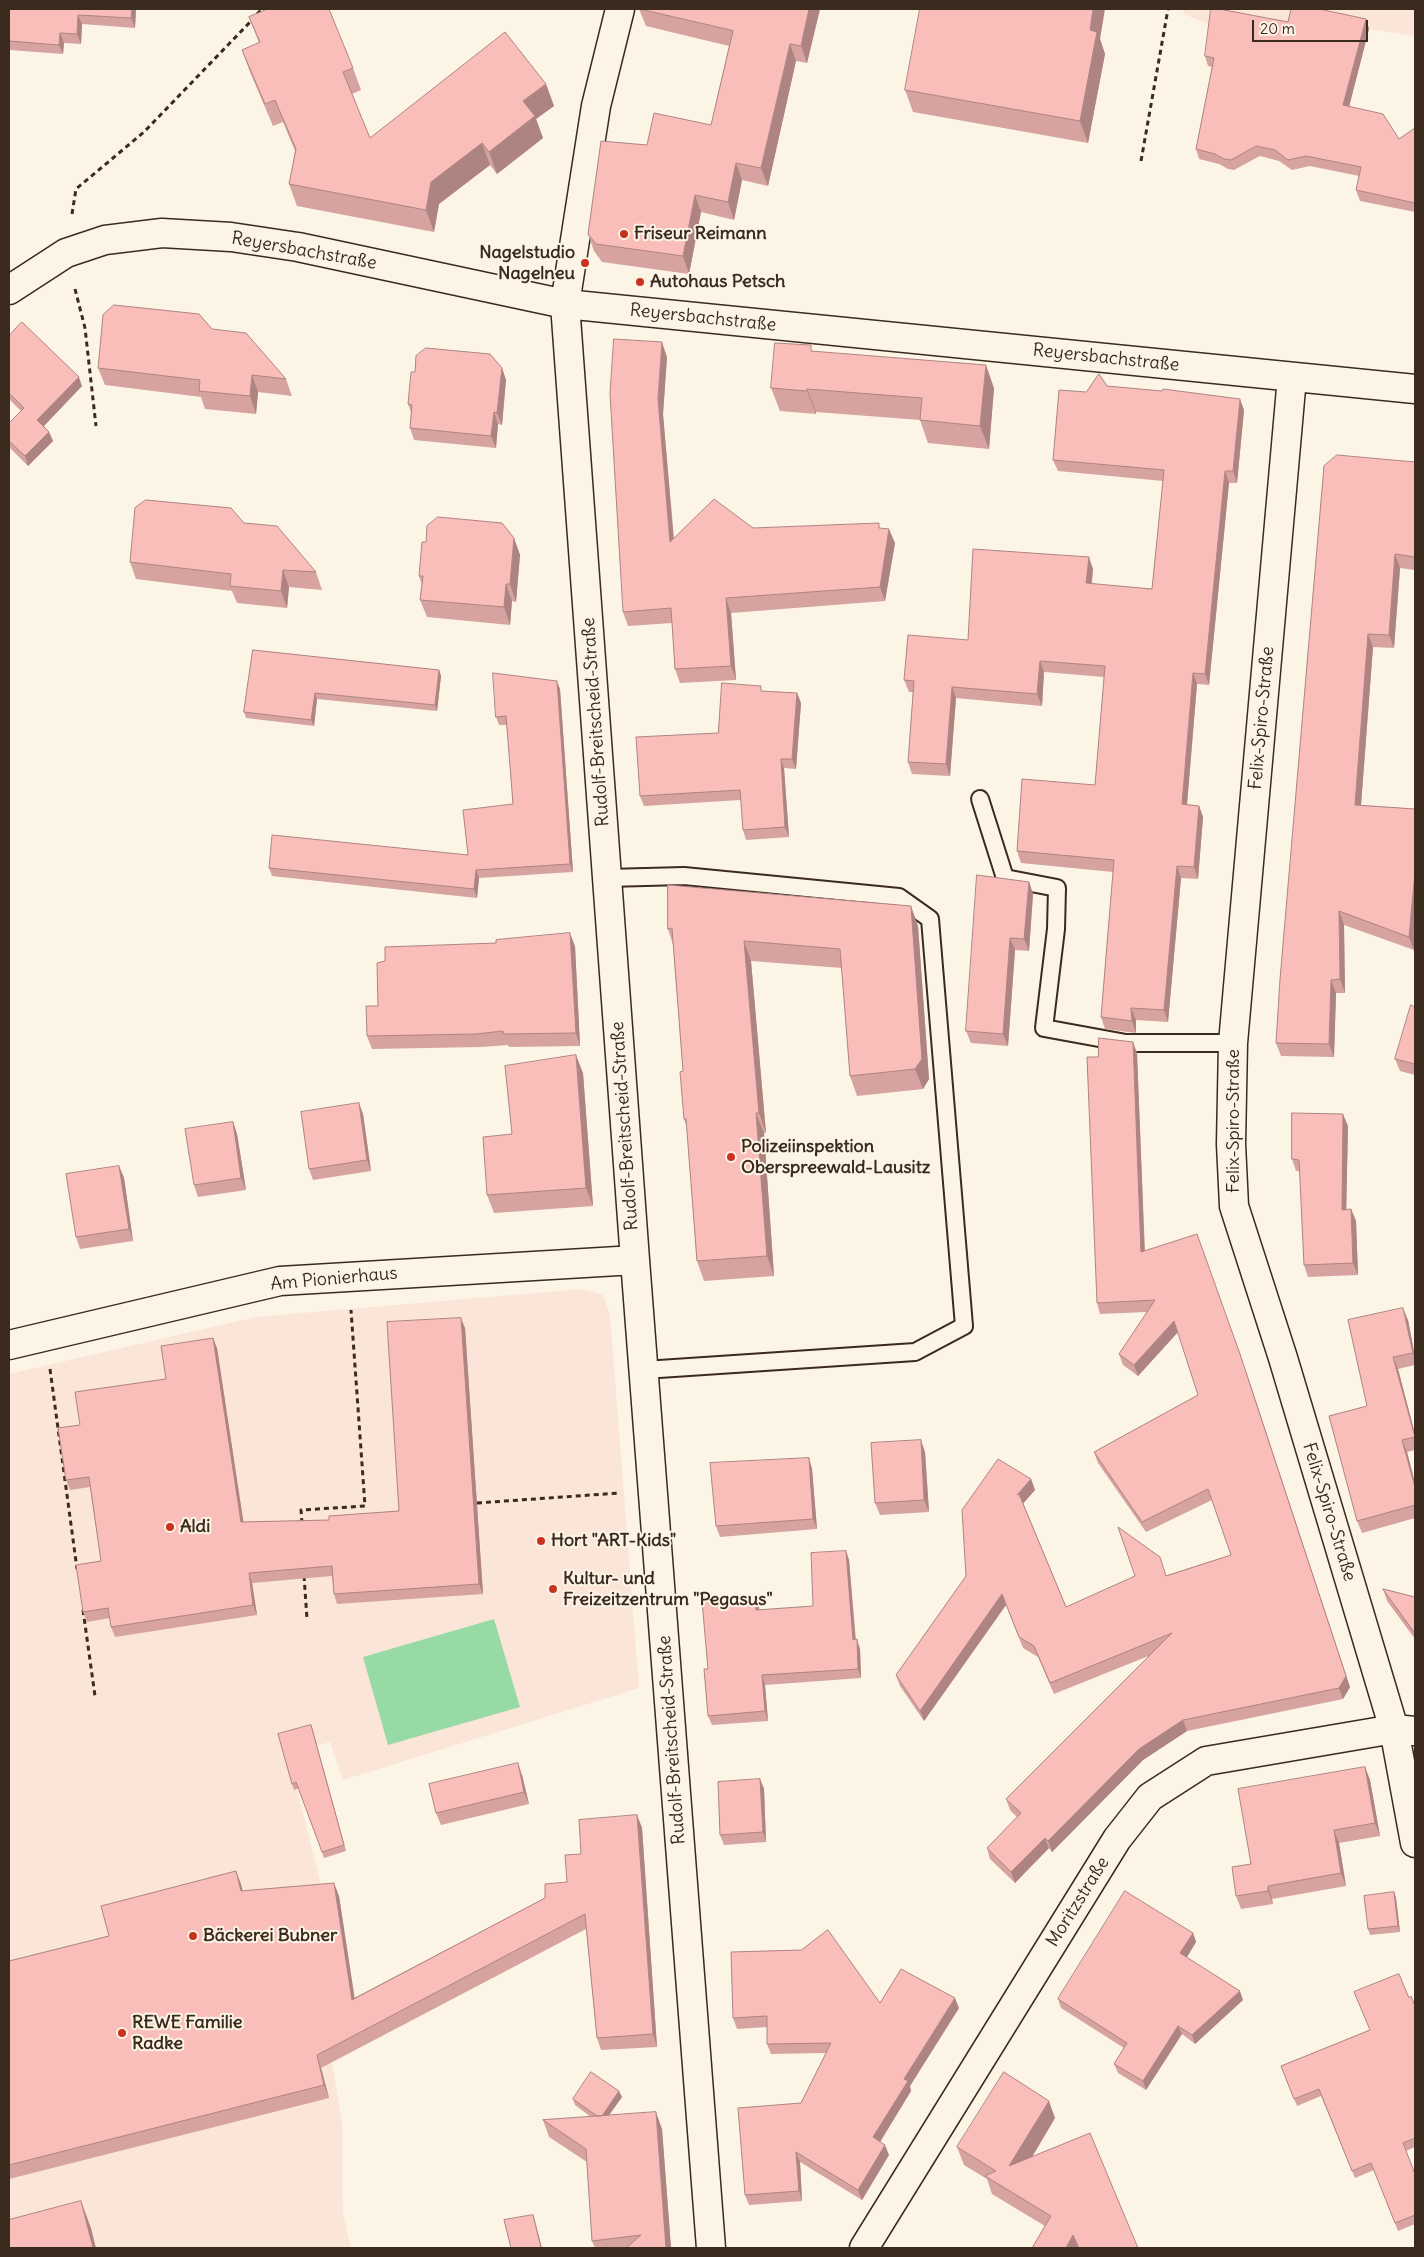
<!DOCTYPE html>
<html>
<head>
<meta charset="utf-8">
<style>
	body { margin:0 }
	#map { position:relative; width:1424px; height:2257px; overflow:hidden; background:#fcf5e5; font-family:Delius,sans-serif }
	canvas { display:block }
	.frame { position:absolute; inset:0; border:10px solid #3b2a1e; pointer-events:none }
	.scale { position:absolute; left:1252px; top:20px; width:116px; height:22px; box-sizing:border-box; border:2px solid #3b2a1e; border-top:0; padding-left:6px; font-size:15px; line-height:18px; white-space:nowrap; color:#3b2a1e; -webkit-text-stroke:4px #fcf5e5; paint-order:stroke }
</style>
</head>
<body>
<div id="map">
<canvas width="1424" height="2257"></canvas>
<div class="frame"></div>
<div class="scale">20 m</div>
</div>
<script>
const context = document.querySelector('canvas').getContext('2d');
context.lineJoin = 'round';
function paint(path, color) {
  context.fillStyle = color;
  context.fill(path, 'evenodd');
}
function trace(path, color, width, dash) {
  context.strokeStyle = color;
  context.lineWidth = width;
  context.lineCap = dash ? 'butt' : 'round';
  context.setLineDash(dash || []);
  context.stroke(path);
}
function write(font, color, halo, rows, align = 'center') {
  context.font = font + ' Delius,sans-serif';
  context.lineWidth = 4;
  context.setLineDash([]);
  context.textBaseline = 'middle';
  context.strokeStyle = halo;
  context.fillStyle = color;
  for (const [text, x, y, turn = 0] of rows) {
    context.save();
    context.translate(x, y);
    context.rotate((+turn || 0) * Math.PI / 180);
    context.textAlign = isNaN(turn) ? turn : align;
    if (halo) context.strokeText(text, 0, 0);
    context.fillText(text, 0, 0);
    context.restore();
  }
}
const built = new Path2D(`
	M 1184,9 L 1415,9 L 1415,36 L 1369,29 L 1292,29 L 1214,26 L 1183,14 Z
	M 582,1289 L 603,1295 L 610,1315 L 639,1688 L 343,1780 L 330,1742 L 288,1753 L 326,1905 L 306,1910 L 342,2123 L 343,2214 L 351,2248 L 9,2248 L 9,1374 L 256,1317 Z`);
const green = new Path2D(`
	M 494,1619 L 520,1707 L 388,1745 L 363,1657 Z`);
const path = new Path2D(`
	M 257,14 L 262,9
	M 1141,161 L 1168,9
	M 72,214 L 76,189 L 144,132 L 253,19
	M 75,289 L 85,328 L 96,426
	M 50,1369 L 77,1569
	M 477,1503 L 620,1493
	M 302,1523 L 301,1510 L 365,1506 L 351,1310
	M 304,1576 L 307,1619
	M 83,1610 L 95,1696`);
const lane = new Path2D(`
	M 980,799 L 1005,878 L 1057,888 L 1056,929 L 1044,1028 L 1126,1043 L 1233,1043
	M 607,878 L 684,876 L 899,897 L 930,919 L 964,1326 L 915,1352 L 644,1370`);
const street = new Path2D(`
	M 620,9 L 596,106 L 565,304 L 635,1260 L 711,2248
	M 9,290 L 66,253 L 105,240 L 162,233 L 231,237 L 298,247 L 565,304 L 1415,389
	M 1292,377 L 1233,1043 L 1231,1144 L 1234,1206 L 1283,1358 L 1394,1729 L 1415,1843
	M 9,1345 L 280,1281 L 635,1260
	M 864,2248 L 1117,1839 L 1150,1797 L 1206,1761 L 1394,1729 L 1415,1731`);
const wall = new Path2D(`
	M 9,9 L 136,9 L 135,28 L 82,24 L 81,44 L 64,43 L 63,54 L 10,50 L 9,48 Z
	M 639,9 L 820,9 L 807,63 L 796,61 L 768,186 L 742,180 L 734,220 L 701,212 L 689,274 L 602,262 L 594,251 L 588,234 L 647,145 L 711,125 L 729,46 L 646,26 Z
	M 249,17 L 353,68 L 361,90 L 352,94 L 370,138 L 546,84 L 554,106 L 536,119 L 543,138 L 497,174 L 490,165 L 439,204 L 434,232 L 297,206 L 289,184 L 295,151 L 283,122 L 273,126 L 250,72 L 242,50 L 259,43 Z
	M 1366,19 L 1369,29 L 1349,106 L 1399,139 L 1415,128 L 1415,212 L 1360,201 L 1356,190 L 1359,176 L 1310,166 L 1292,170 L 1279,161 L 1260,156 L 1234,170 L 1228,169 L 1219,164 L 1199,159 L 1196,149 L 1212,67 L 1208,66 L 1205,56 L 1288,22 Z
	M 1100,39 L 1105,54 L 1088,143 L 913,112 L 905,90 Z
	M 212,329 L 286,379 L 292,396 L 258,392 L 256,414 L 205,409 L 201,397 L 105,385 L 98,368 Z
	M 9,336 L 82,386 L 44,426 L 49,432 L 53,441 L 28,466 L 9,447 L 9,423 L 21,411 L 9,399 Z
	M 813,351 L 994,388 L 989,449 L 928,443 L 920,420 L 816,412 L 816,414 L 780,411 L 771,388 Z
	M 667,357 L 663,414 L 674,538 L 753,528 L 881,528 L 895,543 L 885,601 L 731,613 L 736,680 L 680,683 L 675,669 L 672,623 L 628,626 L 623,612 Z
	M 502,368 L 506,380 L 502,425 L 498,424 L 496,448 L 414,440 L 410,428 L 411,412 L 408,404 Z
	M 1107,386 L 1244,410 L 1237,483 L 1229,483 L 1209,685 L 1197,684 L 1187,805 L 1199,806 L 1203,817 L 1198,879 L 1181,878 L 1168,1022 L 1136,1020 L 1136,1033 L 1105,1029 L 1101,1017 L 1113,872 L 1021,863 L 1017,851 L 1095,785 L 1104,677 L 1044,672 L 1042,706 L 956,698 L 950,776 L 912,774 L 908,762 L 913,692 L 909,692 L 904,680 L 968,640 L 1093,569 L 1092,584 L 1152,589 L 1163,481 L 1058,471 L 1053,460 L 1086,392 Z
	M 1415,462 L 1415,570 L 1400,568 L 1394,648 L 1373,647 L 1361,805 L 1415,809 L 1414,950 L 1344,925 L 1345,993 L 1336,993 L 1334,1057 L 1281,1056 L 1276,1043 L 1324,466 Z
	M 244,523 L 316,572 L 322,590 L 289,587 L 287,608 L 237,603 L 232,591 L 136,579 L 130,562 Z
	M 514,538 L 520,555 L 516,602 L 512,601 L 510,625 L 427,617 L 420,600 L 422,585 L 419,576 Z
	M 253,650 L 439,670 L 441,676 L 437,711 L 317,699 L 314,726 L 246,718 L 244,712 Z
	M 560,689 L 573,872 L 479,878 L 477,898 L 272,876 L 269,868 L 468,855 L 513,804 L 507,725 L 499,725 L 496,717 Z
	M 763,691 L 797,693 L 801,703 L 796,769 L 784,768 L 789,837 L 746,840 L 743,830 L 741,800 L 644,806 L 640,796 L 718,733 Z
	M 1029,882 L 1033,894 L 1029,951 L 1015,950 L 1008,1046 L 971,1043 L 966,1031 Z
	M 918,926 L 929,1079 L 923,1089 L 857,1096 L 850,1076 L 842,968 L 751,961 L 766,1133 L 764,1133 L 774,1276 L 704,1281 L 697,1261 L 687,1128 L 684,1119 L 683,1071 L 673,945 L 668,929 Z
	M 575,946 L 580,1046 L 509,1047 L 508,1045 L 481,1047 L 372,1049 L 367,1036 L 378,1006 Z
	M 1415,1007 L 1415,1075 L 1400,1071 L 1395,1059 Z
	M 1137,1053 L 1145,1251 L 1350,1687 L 1343,1699 L 1187,1731 L 1143,1760 L 1052,1852 L 1049,1848 L 1015,1883 L 990,1859 L 987,1848 L 1017,1817 L 1010,1810 L 1006,1799 L 1151,1655 L 1054,1694 L 1038,1657 L 1023,1648 L 1006,1605 L 924,1721 L 900,1686 L 896,1675 L 966,1576 L 1031,1479 L 1035,1490 L 1023,1503 L 1066,1607 L 1231,1555 L 1212,1500 L 1146,1532 L 1098,1463 L 1094,1452 L 1198,1395 L 1178,1332 L 1138,1376 L 1123,1365 L 1119,1354 L 1147,1312 L 1100,1314 L 1097,1303 L 1098,1057 Z
	M 583,1073 L 593,1206 L 494,1213 L 487,1195 Z
	M 363,1114 L 371,1171 L 313,1180 L 309,1169 Z
	M 233,1122 L 237,1134 L 246,1190 L 198,1197 L 194,1185 Z
	M 1348,1126 L 1346,1210 L 1351,1209 L 1356,1221 L 1358,1275 L 1308,1277 L 1304,1265 L 1300,1171 L 1296,1171 L 1292,1159 Z
	M 119,1166 L 124,1178 L 133,1241 L 80,1249 L 76,1237 Z
	M 1408,1320 L 1415,1357 L 1415,1365 L 1398,1369 L 1415,1434 L 1415,1450 L 1407,1452 L 1415,1483 L 1415,1518 L 1362,1533 L 1357,1521 L 1367,1406 Z
	M 465,1328 L 483,1594 L 337,1604 L 334,1594 L 332,1576 L 252,1583 L 257,1615 L 115,1637 L 111,1627 L 110,1618 L 87,1622 L 83,1612 L 101,1561 L 90,1487 L 70,1490 L 66,1480 L 80,1425 L 166,1379 L 217,1348 L 243,1522 L 329,1520 L 399,1511 Z
	M 925,1452 L 929,1512 L 880,1515 L 875,1503 Z
	M 809,1458 L 812,1469 L 817,1529 L 720,1537 L 716,1526 Z
	M 846,1551 L 849,1560 L 856,1639 L 860,1649 L 861,1678 L 765,1685 L 768,1721 L 712,1725 L 708,1716 L 708,1669 L 759,1606 L 759,1610 L 813,1606 Z
	M 1383,1589 L 1415,1597 L 1415,1639 L 1387,1601 Z
	M 311,1725 L 346,1851 L 324,1858 L 299,1788 L 294,1790 L 292,1784 Z
	M 1365,1767 L 1370,1780 L 1380,1836 L 1339,1843 L 1346,1886 L 1272,1899 L 1273,1904 L 1241,1909 L 1236,1896 L 1251,1864 Z
	M 522,1775 L 529,1804 L 441,1825 L 436,1813 Z
	M 760,1779 L 764,1789 L 766,1842 L 724,1845 L 720,1835 Z
	M 637,1815 L 642,1828 L 657,2047 L 601,2050 L 597,2038 L 586,1929 L 321,2068 L 329,2098 L 9,2179 L 9,1961 L 109,1936 L 236,1871 L 242,1891 L 339,1896 L 354,1998 L 545,1898 L 567,1882 L 581,1854 Z
	M 1394,1892 L 1396,1898 L 1400,1932 L 1370,1935 L 1368,1929 Z
	M 1193,1933 L 1196,1942 L 1187,1957 L 1243,2000 L 1195,2044 L 1182,2034 L 1146,2090 L 1118,2073 L 1114,2064 L 1124,2048 L 1061,2008 L 1058,1999 Z
	M 1409,1998 L 1415,2006 L 1415,2147 L 1406,2151 L 1415,2174 L 1415,2224 L 1398,2231 L 1374,2170 L 1355,2178 L 1321,2096 L 1297,2106 L 1281,2066 L 1370,2030 Z
	M 880,2003 L 959,2008 L 910,2086 L 911,2091 L 880,2142 L 889,2155 L 862,2200 L 800,2162 L 802,2201 L 749,2205 L 745,2195 L 801,2103 L 826,2053 L 771,2054 L 767,2044 L 767,2027 L 737,2029 L 733,2018 Z
	M 622,2097 L 609,2115 L 662,2129 L 671,2248 L 595,2248 L 592,2241 L 587,2162 L 549,2137 L 543,2120 L 591,2117 L 575,2105 L 573,2099 Z
	M 1055,2118 L 1032,2157 L 1138,2248 L 1032,2248 L 1045,2226 L 992,2194 L 987,2179 L 964,2165 L 957,2147 Z`);
const shadedWall = new Path2D(`
	M 132,9 L 136,9 L 135,28 L 131,18 Z
	M 809,9 L 820,9 L 807,63 L 801,46 Z
	M 1093,9 L 1105,9 L 1100,39 L 1105,54 L 1088,143 L 1080,121 L 1090,30 Z
	M 78,15 L 82,24 L 81,44 L 77,34 Z
	M 1366,19 L 1369,29 L 1347,115 L 1343,105 Z
	M 60,33 L 64,43 L 63,54 L 59,45 Z
	M 790,44 L 796,61 L 768,186 L 761,168 Z
	M 546,84 L 554,106 L 536,119 L 543,138 L 497,174 L 489,152 L 523,101 Z
	M 482,143 L 490,165 L 439,204 L 434,232 L 426,210 L 431,182 Z
	M 736,163 L 742,180 L 734,220 L 728,202 Z
	M 695,195 L 701,212 L 689,274 L 683,256 Z
	M 662,342 L 667,357 L 663,414 L 675,556 L 670,542 L 658,399 Z
	M 986,365 L 994,388 L 989,449 L 980,426 Z
	M 502,368 L 506,380 L 502,425 L 497,413 Z
	M 252,375 L 258,392 L 256,414 L 250,396 Z
	M 79,377 L 82,386 L 41,429 L 37,420 Z
	M 807,389 L 816,412 L 816,414 L 807,391 Z
	M 1240,399 L 1244,410 L 1237,483 L 1233,471 Z
	M 494,412 L 498,424 L 496,448 L 491,436 Z
	M 49,432 L 53,441 L 28,466 L 25,456 Z
	M 1225,471 L 1229,483 L 1209,685 L 1205,674 Z
	M 889,529 L 895,543 L 885,601 L 880,587 Z
	M 514,538 L 520,555 L 516,602 L 510,584 Z
	M 1395,554 L 1400,568 L 1394,648 L 1389,635 Z
	M 1089,557 L 1093,569 L 1090,595 L 1086,583 Z
	M 283,570 L 289,587 L 287,608 L 281,591 Z
	M 506,584 L 512,601 L 510,625 L 504,607 Z
	M 726,598 L 731,613 L 736,680 L 731,666 Z
	M 1368,634 L 1373,647 L 1360,818 L 1355,805 Z
	M 1040,661 L 1044,672 L 1042,706 L 1037,694 Z
	M 439,670 L 441,676 L 437,711 L 435,705 Z
	M 1193,673 L 1197,684 L 1186,816 L 1182,804 Z
	M 557,681 L 560,689 L 573,872 L 570,864 Z
	M 952,687 L 956,698 L 950,776 L 946,764 Z
	M 315,693 L 317,699 L 314,726 L 311,720 Z
	M 797,693 L 801,703 L 796,769 L 792,759 Z
	M 781,759 L 784,768 L 789,837 L 785,827 Z
	M 1199,806 L 1203,817 L 1198,879 L 1194,867 Z
	M 1177,866 L 1181,878 L 1168,1022 L 1164,1010 Z
	M 476,870 L 479,878 L 477,898 L 474,889 Z
	M 1415,872 L 1415,937 L 1414,950 L 1409,937 Z
	M 1029,882 L 1033,894 L 1029,951 L 1024,939 Z
	M 911,906 L 918,926 L 929,1079 L 923,1089 L 915,1069 Z
	M 1339,911 L 1344,925 L 1345,993 L 1340,979 Z
	M 570,933 L 575,946 L 580,1046 L 576,1033 Z
	M 1010,938 L 1015,950 L 1008,1046 L 1003,1034 Z
	M 744,941 L 751,961 L 766,1133 L 759,1113 Z
	M 1331,980 L 1336,993 L 1334,1057 L 1329,1044 Z
	M 1131,1008 L 1136,1020 L 1136,1033 L 1132,1021 Z
	M 1133,1042 L 1137,1053 L 1145,1263 L 1141,1252 Z
	M 576,1055 L 583,1073 L 593,1206 L 586,1188 Z
	M 359,1103 L 363,1114 L 371,1171 L 367,1160 Z
	M 756,1113 L 764,1133 L 774,1276 L 767,1256 Z
	M 1343,1114 L 1348,1126 L 1346,1222 L 1342,1210 Z
	M 233,1122 L 237,1134 L 246,1190 L 241,1178 Z
	M 119,1166 L 124,1178 L 133,1241 L 129,1229 Z
	M 1351,1209 L 1356,1221 L 1358,1275 L 1353,1263 Z
	M 1403,1308 L 1408,1320 L 1415,1357 L 1415,1360 L 1413,1353 Z
	M 461,1318 L 465,1328 L 483,1594 L 479,1584 Z
	M 1174,1321 L 1178,1332 L 1138,1376 L 1134,1365 Z
	M 213,1338 L 217,1348 L 245,1532 L 241,1522 Z
	M 1393,1357 L 1398,1369 L 1415,1434 L 1415,1437 Z
	M 1244,1365 L 1350,1687 L 1343,1699 L 1339,1688 Z
	M 921,1440 L 925,1452 L 929,1512 L 924,1500 Z
	M 1402,1440 L 1407,1452 L 1415,1483 L 1415,1487 Z
	M 809,1458 L 812,1469 L 817,1529 L 813,1519 Z
	M 1031,1479 L 1035,1490 L 1021,1506 L 1017,1495 Z
	M 846,1551 L 849,1560 L 856,1649 L 853,1640 Z
	M 249,1573 L 252,1583 L 257,1615 L 253,1605 Z
	M 1002,1594 L 1006,1605 L 924,1721 L 920,1711 Z
	M 755,1597 L 759,1606 L 760,1619 L 756,1610 Z
	M 857,1639 L 860,1649 L 861,1678 L 858,1669 Z
	M 762,1675 L 765,1685 L 768,1721 L 765,1711 Z
	M 1183,1720 L 1187,1731 L 1143,1760 L 1052,1852 L 1048,1841 L 1139,1749 Z
	M 311,1725 L 313,1731 L 346,1851 L 344,1845 Z
	M 518,1763 L 522,1775 L 529,1804 L 524,1792 Z
	M 1365,1767 L 1370,1780 L 1380,1836 L 1375,1823 Z
	M 760,1779 L 764,1789 L 766,1842 L 763,1832 Z
	M 637,1815 L 642,1828 L 657,2047 L 653,2034 Z
	M 1334,1830 L 1339,1843 L 1346,1886 L 1341,1873 Z
	M 1045,1838 L 1049,1848 L 1015,1883 L 1011,1872 Z
	M 236,1871 L 241,1884 L 246,1904 L 241,1891 Z
	M 334,1883 L 339,1896 L 357,2013 L 352,2000 Z
	M 1268,1886 L 1272,1899 L 1273,1904 L 1268,1891 Z
	M 1394,1892 L 1396,1898 L 1400,1932 L 1398,1926 Z
	M 1193,1933 L 1196,1942 L 1184,1962 L 1180,1953 Z
	M 1240,1991 L 1243,2000 L 1195,2044 L 1192,2035 Z
	M 955,1998 L 959,2008 L 910,2086 L 911,2091 L 877,2147 L 873,2137 L 904,2079 Z
	M 1178,2026 L 1182,2034 L 1146,2090 L 1143,2081 Z
	M 317,2055 L 321,2068 L 329,2098 L 324,2085 Z
	M 619,2091 L 622,2097 L 602,2125 L 600,2119 Z
	M 1049,2101 L 1055,2118 L 1016,2184 L 1009,2166 Z
	M 656,2112 L 662,2129 L 671,2248 L 666,2248 Z
	M 885,2145 L 889,2155 L 862,2200 L 858,2190 Z
	M 796,2152 L 800,2162 L 802,2201 L 799,2191 Z
	M 81,2201 L 91,2228 L 96,2248 L 93,2248 Z
	M 533,2215 L 535,2221 L 542,2248 L 541,2248 Z
	M 1073,2235 L 1078,2248 L 1066,2248 Z`);
const building = new Path2D(`
	M 9,9 L 132,9 L 131,18 L 78,15 L 77,34 L 60,33 L 59,45 L 9,41 Z
	M 268,9 L 329,9 L 353,68 L 343,72 L 370,138 L 505,32 L 546,84 L 523,101 L 535,116 L 489,152 L 482,143 L 431,182 L 426,210 L 289,184 L 296,149 L 275,100 L 265,104 L 242,50 L 260,42 L 249,17 Z
	M 640,9 L 809,9 L 801,46 L 790,44 L 761,168 L 736,163 L 728,202 L 695,195 L 683,256 L 596,244 L 588,234 L 601,141 L 647,145 L 654,113 L 711,125 L 733,31 Z
	M 920,9 L 1093,9 L 1090,30 L 1097,32 L 1080,121 L 905,90 Z
	M 1211,9 L 1219,9 L 1288,22 L 1291,9 L 1319,9 L 1366,19 L 1343,105 L 1383,114 L 1399,139 L 1415,128 L 1415,203 L 1356,190 L 1361,167 L 1306,156 L 1288,160 L 1275,150 L 1256,146 L 1231,160 L 1224,159 L 1215,154 L 1196,149 L 1214,58 L 1205,56 Z
	M 114,305 L 199,314 L 212,329 L 246,333 L 286,379 L 252,375 L 250,396 L 199,391 L 200,380 L 98,368 L 103,315 Z
	M 22,322 L 79,377 L 37,420 L 49,432 L 25,456 L 9,441 L 9,423 L 24,408 L 9,393 L 9,336 Z
	M 614,339 L 662,342 L 658,399 L 670,542 L 714,499 L 753,528 L 879,523 L 879,528 L 889,529 L 880,587 L 726,598 L 731,666 L 675,669 L 671,608 L 623,612 L 610,394 Z
	M 775,343 L 811,345 L 811,351 L 986,365 L 980,426 L 920,420 L 922,398 L 807,389 L 807,391 L 771,388 Z
	M 426,348 L 490,354 L 502,368 L 497,413 L 494,412 L 491,436 L 410,428 L 412,405 L 408,404 L 411,372 L 415,372 L 416,356 Z
	M 1099,374 L 1107,386 L 1162,391 L 1163,389 L 1240,399 L 1233,471 L 1225,471 L 1205,674 L 1193,673 L 1182,804 L 1199,806 L 1194,867 L 1177,866 L 1164,1010 L 1131,1008 L 1132,1021 L 1101,1017 L 1114,860 L 1017,851 L 1022,779 L 1095,785 L 1105,666 L 1040,661 L 1037,694 L 952,687 L 946,764 L 908,762 L 914,681 L 904,680 L 908,635 L 968,640 L 973,549 L 1089,557 L 1086,583 L 1152,589 L 1164,470 L 1053,460 L 1059,390 L 1086,392 Z
	M 1337,455 L 1415,462 L 1415,557 L 1395,554 L 1389,635 L 1368,634 L 1355,805 L 1415,809 L 1415,872 L 1409,937 L 1339,911 L 1340,979 L 1331,980 L 1329,1044 L 1276,1043 L 1280,979 L 1324,466 Z
	M 146,500 L 231,508 L 244,523 L 277,526 L 316,572 L 283,570 L 281,591 L 230,586 L 231,574 L 130,562 L 135,508 Z
	M 438,517 L 502,523 L 514,538 L 510,584 L 506,584 L 504,607 L 420,600 L 423,576 L 419,576 L 422,542 L 426,542 L 427,526 Z
	M 253,650 L 439,670 L 435,705 L 315,693 L 311,720 L 244,712 Z
	M 493,673 L 557,681 L 570,864 L 476,870 L 474,889 L 269,868 L 272,835 L 468,855 L 463,810 L 513,804 L 506,716 L 496,717 Z
	M 722,683 L 761,686 L 761,691 L 797,693 L 792,759 L 781,759 L 785,827 L 743,830 L 740,790 L 640,796 L 636,737 L 718,733 Z
	M 977,875 L 1029,882 L 1024,939 L 1010,938 L 1003,1034 L 966,1031 Z
	M 668,885 L 911,906 L 922,1059 L 915,1069 L 850,1076 L 840,949 L 744,941 L 759,1113 L 756,1113 L 767,1256 L 697,1261 L 686,1119 L 684,1119 L 680,1072 L 683,1071 L 672,928 L 668,929 Z
	M 570,933 L 576,1033 L 504,1034 L 503,1031 L 476,1034 L 367,1036 L 366,1006 L 378,1006 L 377,963 L 385,961 L 385,947 L 496,943 L 496,940 Z
	M 1411,1005 L 1415,1007 L 1415,1064 L 1395,1059 Z
	M 1099,1038 L 1133,1042 L 1141,1252 L 1197,1234 L 1240,1354 L 1346,1676 L 1339,1688 L 1183,1720 L 1139,1749 L 1048,1841 L 1045,1838 L 1011,1872 L 987,1848 L 1021,1813 L 1006,1799 L 1172,1633 L 1050,1683 L 1034,1646 L 1019,1637 L 1002,1594 L 920,1711 L 896,1675 L 966,1576 L 962,1510 L 998,1459 L 1031,1479 L 1017,1495 L 1019,1494 L 1066,1607 L 1135,1576 L 1118,1527 L 1160,1557 L 1166,1576 L 1231,1555 L 1208,1489 L 1142,1522 L 1094,1452 L 1198,1395 L 1174,1321 L 1134,1365 L 1119,1354 L 1155,1300 L 1097,1303 L 1087,1057 L 1098,1057 Z
	M 576,1055 L 586,1188 L 487,1195 L 483,1137 L 512,1134 L 505,1066 Z
	M 359,1103 L 367,1160 L 309,1169 L 301,1112 Z
	M 1292,1113 L 1343,1114 L 1342,1210 L 1351,1209 L 1353,1263 L 1304,1265 L 1299,1160 L 1292,1159 Z
	M 233,1122 L 241,1178 L 194,1185 L 185,1129 Z
	M 119,1166 L 129,1229 L 76,1237 L 66,1174 Z
	M 1403,1308 L 1413,1353 L 1393,1357 L 1415,1437 L 1402,1440 L 1415,1487 L 1415,1505 L 1357,1521 L 1329,1416 L 1367,1406 L 1348,1320 Z
	M 461,1318 L 479,1584 L 334,1594 L 332,1566 L 249,1573 L 253,1605 L 111,1627 L 108,1608 L 83,1612 L 76,1565 L 101,1561 L 89,1477 L 66,1480 L 58,1428 L 80,1425 L 75,1392 L 166,1379 L 161,1346 L 213,1338 L 241,1522 L 329,1520 L 329,1516 L 399,1511 L 387,1322 Z
	M 921,1440 L 924,1500 L 875,1503 L 871,1443 Z
	M 809,1458 L 813,1519 L 716,1526 L 710,1463 Z
	M 846,1551 L 853,1640 L 857,1639 L 858,1669 L 762,1675 L 765,1711 L 708,1716 L 704,1669 L 708,1669 L 702,1601 L 755,1597 L 756,1610 L 813,1606 L 811,1553 Z
	M 1383,1589 L 1415,1597 L 1415,1633 Z
	M 311,1725 L 344,1845 L 322,1852 L 296,1782 L 292,1784 L 278,1734 Z
	M 518,1763 L 524,1792 L 436,1813 L 429,1784 Z
	M 1365,1767 L 1375,1823 L 1334,1830 L 1341,1873 L 1268,1886 L 1268,1891 L 1236,1896 L 1232,1867 L 1251,1864 L 1238,1789 Z
	M 760,1779 L 763,1832 L 720,1835 L 718,1782 Z
	M 637,1815 L 653,2034 L 597,2038 L 585,1914 L 317,2055 L 324,2085 L 9,2165 L 9,1961 L 109,1936 L 101,1906 L 236,1871 L 241,1891 L 334,1883 L 352,2000 L 545,1898 L 545,1884 L 567,1882 L 565,1855 L 581,1854 L 579,1820 Z
	M 1125,1891 L 1193,1933 L 1180,1953 L 1240,1991 L 1192,2035 L 1178,2026 L 1143,2081 L 1114,2064 L 1127,2043 L 1058,1999 Z
	M 1394,1892 L 1398,1926 L 1368,1929 L 1364,1896 Z
	M 828,1930 L 880,2003 L 901,1969 L 955,1998 L 904,2079 L 908,2081 L 873,2137 L 885,2145 L 858,2190 L 796,2152 L 799,2191 L 745,2195 L 738,2108 L 801,2103 L 831,2043 L 767,2044 L 767,2016 L 733,2018 L 731,1952 L 801,1950 Z
	M 1399,1974 L 1409,1998 L 1411,1996 L 1415,2006 L 1415,2138 L 1403,2143 L 1415,2174 L 1415,2215 L 1395,2223 L 1371,2163 L 1352,2171 L 1319,2089 L 1294,2099 L 1281,2066 L 1370,2030 L 1354,1992 Z
	M 591,2072 L 619,2091 L 602,2116 L 597,2116 L 573,2099 Z
	M 1004,2072 L 1049,2101 L 1009,2166 L 1090,2133 L 1138,2248 L 1079,2248 L 1073,2235 L 1066,2248 L 1032,2248 L 1051,2216 L 985,2176 L 996,2171 L 957,2147 Z
	M 656,2112 L 666,2248 L 626,2248 L 641,2235 L 592,2241 L 586,2149 L 543,2120 Z
	M 81,2201 L 93,2248 L 9,2248 L 9,2220 Z
	M 533,2215 L 541,2248 L 511,2248 L 504,2220 Z`);
const markers = [
	[624,234,5,"#c8321e"],
	[585,263,5,"#c8321e"],
	[640,282,5,"#c8321e"],
	[731,1157,5,"#c8321e"],
	[170,1527,5,"#c8321e"],
	[541,1541,5,"#c8321e"],
	[553,1589,5,"#c8321e"],
	[193,1936,5,"#c8321e"],
	[122,2033,5,"#c8321e"]
];
const poiNames = [
	["Friseur Reimann",634,234],
	["Nagelstudio",575,253,"right"],
	["Nagelneu",575,274,"right"],
	["Autohaus Petsch",650,282],
	["Polizeiinspektion",741,1147],
	["Oberspreewald-Lausitz",741,1168],
	["Aldi",180,1527],
	["Hort \"ART-Kids\"",551,1541],
	["Kultur- und",563,1579],
	["Freizeitzentrum \"Pegasus\"",563,1600],
	["Bäckerei Bubner",203,1936],
	["REWE Familie",132,2023],
	["Radke",132,2044]
];
const streetNames = [
	["Reyersbachstraße",304,251,10],
	["Reyersbachstraße",703,318,6],
	["Reyersbachstraße",1106,358,6],
	["Felix-Spiro-Straße",1262,718,-85],
	["Rudolf-Breitscheid-Straße",596,722,-94],
	["Felix-Spiro-Straße",1234,1121,-90],
	["Rudolf-Breitscheid-Straße",625,1126,-94],
	["Am Pionierhaus",334,1279,-5],
	["Felix-Spiro-Straße",1329,1512,73],
	["Rudolf-Breitscheid-Straße",672,1740,-94],
	["Moritzstraße",1078,1902,-58]
];
paint(built, '#fbe4d8');
paint(green, '#97daa6');
trace(lane, '#3b2a1e', 20);
trace(street, '#3b2a1e', 31);
trace(path, '#3b2a1e', 3, [5, 4]);
trace(lane, '#fcf5e5', 16);
trace(street, '#fcf5e5', 28);
paint(wall, '#d6a3a0');
paint(shadedWall, '#ae8482');
paint(building, '#f9bdba');
trace(building, '#ae8482', 1);
for (const [x, y, r, color] of markers) {
  const dot = new Path2D();
  dot.arc(x, y, r, 0, 2 * Math.PI);
  context.fillStyle = color;
  context.fill(dot);
  trace(dot, '#fcf5e5', 2);
}
write('bold 18px', '#3b2a1e', '#fcf5e5', poiNames, 'left');
write('18px', '#3b2a1e', '#fcf5e5', streetNames);
</script>
</body>
</html>
